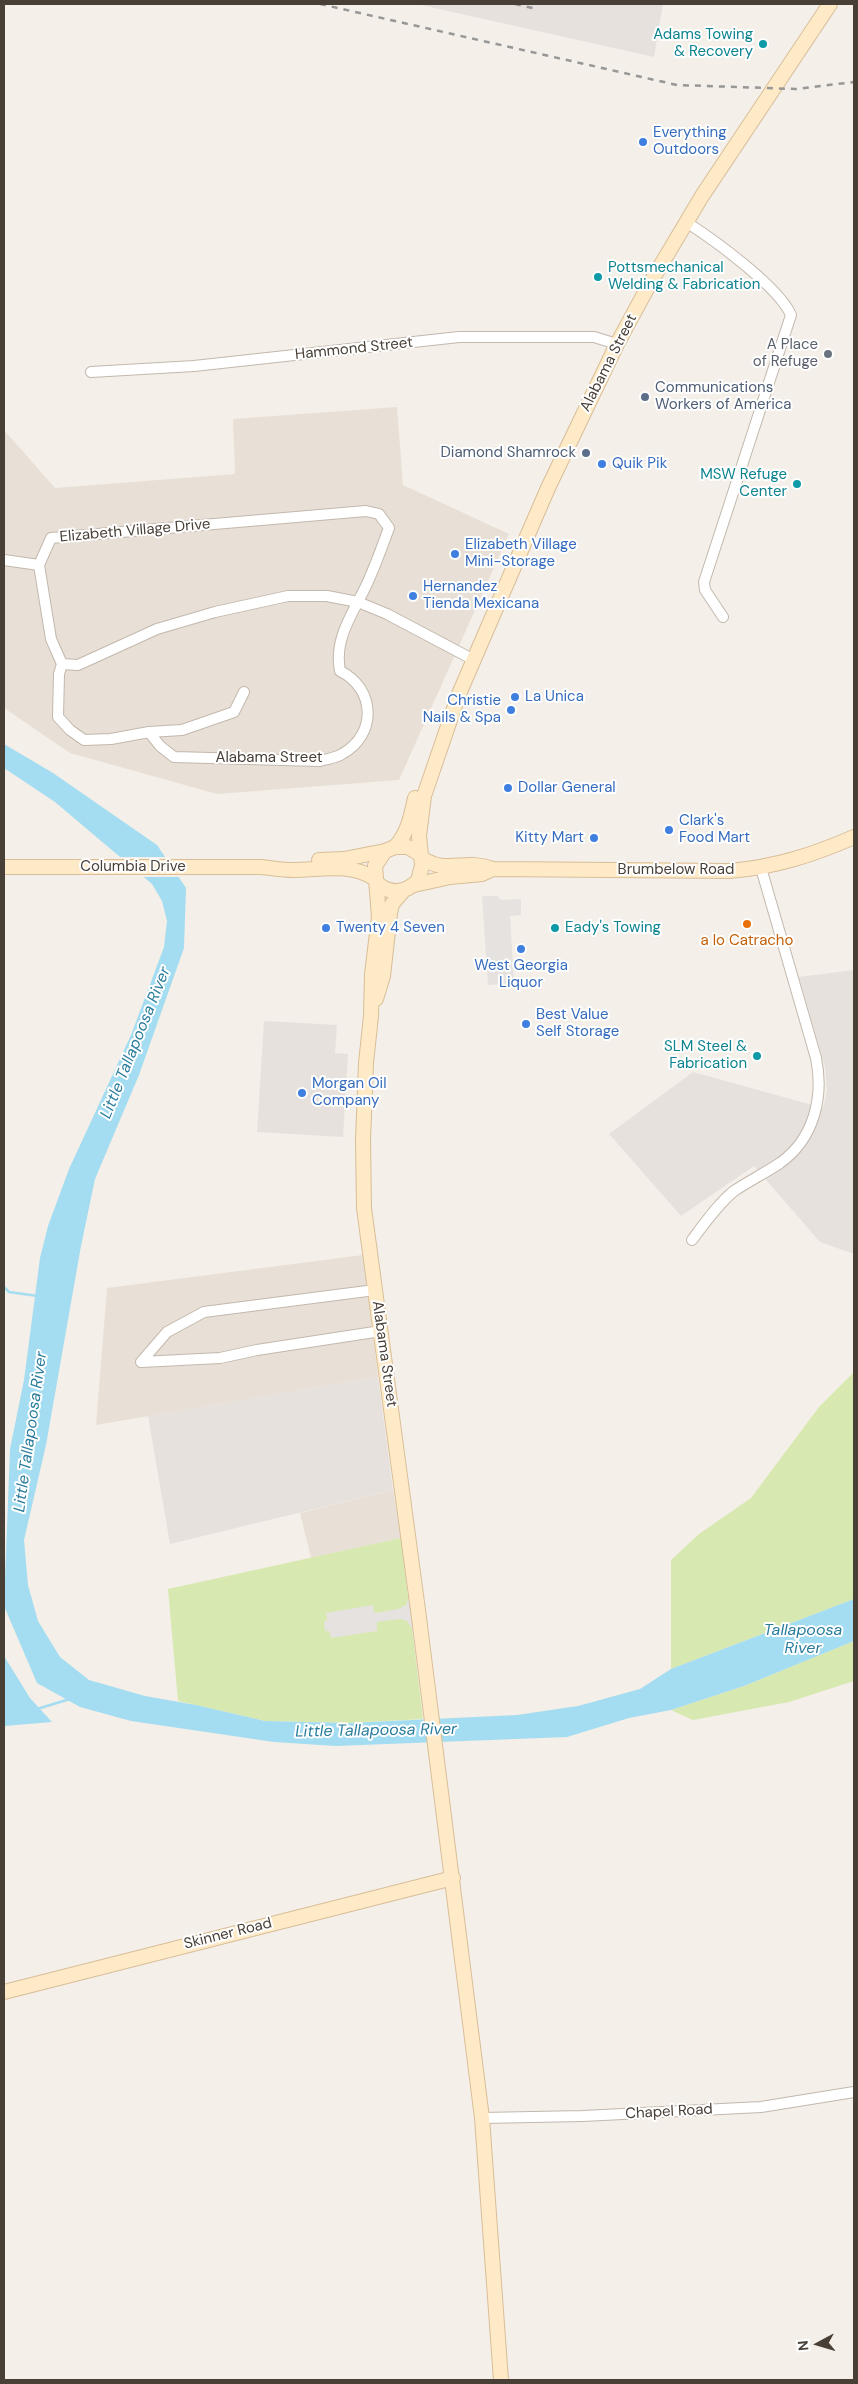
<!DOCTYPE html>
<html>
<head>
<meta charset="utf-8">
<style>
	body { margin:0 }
	#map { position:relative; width:858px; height:2384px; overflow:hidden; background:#f4efe8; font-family:"DM Sans",sans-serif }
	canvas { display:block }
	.frame { position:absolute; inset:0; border:5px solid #483f36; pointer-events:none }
	.north { position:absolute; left:793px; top:2319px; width:50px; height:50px; -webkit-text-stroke:4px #fff; paint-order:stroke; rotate:264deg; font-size:14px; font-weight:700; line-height:20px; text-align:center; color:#483f36 }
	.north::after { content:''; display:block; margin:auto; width:18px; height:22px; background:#483f36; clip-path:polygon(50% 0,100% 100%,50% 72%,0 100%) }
</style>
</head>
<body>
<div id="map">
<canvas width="858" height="2384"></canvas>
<div class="frame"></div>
<div class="north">N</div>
</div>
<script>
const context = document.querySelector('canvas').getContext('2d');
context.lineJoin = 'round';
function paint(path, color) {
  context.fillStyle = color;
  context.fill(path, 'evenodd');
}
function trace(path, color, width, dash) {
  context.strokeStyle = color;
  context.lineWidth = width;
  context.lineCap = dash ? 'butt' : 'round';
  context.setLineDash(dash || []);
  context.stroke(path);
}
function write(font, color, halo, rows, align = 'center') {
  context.font = font + ' "DM Sans",sans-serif';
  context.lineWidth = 4;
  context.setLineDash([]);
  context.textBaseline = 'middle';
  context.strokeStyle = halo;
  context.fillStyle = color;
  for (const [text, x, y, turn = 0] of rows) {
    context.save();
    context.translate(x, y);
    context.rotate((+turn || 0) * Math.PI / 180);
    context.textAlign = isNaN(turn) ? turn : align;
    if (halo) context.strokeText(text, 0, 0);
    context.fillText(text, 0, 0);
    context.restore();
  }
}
const residential = new Path2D(`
	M 397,407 L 403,485 L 509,534 L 399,780 L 217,794 L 70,753 L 4,708 L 4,430 L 55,488 L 235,474 L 233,419 Z
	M 363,1255 L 378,1377 L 96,1425 L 107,1288 Z
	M 393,1490 L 401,1538 L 311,1558 L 300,1513 Z`);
const industrial = new Path2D(`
	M 417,4 L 663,4 L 654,57 Z
	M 854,970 L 854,1254 L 820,1242 L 754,1166 L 681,1216 L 609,1134 L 693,1072 L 823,1108 L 827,1091 L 825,1067 L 799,977 Z
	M 264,1021 L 337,1025 L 335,1053 L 348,1054 L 343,1137 L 257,1132 Z
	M 378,1377 L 393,1490 L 170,1544 L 148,1416 Z`);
const green = new Path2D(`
	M 854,1372 L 854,1599 L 671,1669 L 671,1560 L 699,1534 L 751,1498 L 819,1407 Z
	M 401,1538 L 423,1719 L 349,1723 L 265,1721 L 178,1701 L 168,1589 Z
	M 854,1641 L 854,1681 L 789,1702 L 693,1720 L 671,1710 L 744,1686 Z`);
const parking = new Path2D(`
	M 482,896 L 498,896 L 501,900 L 521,899 L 521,915 L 510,916 L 514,983 L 488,985 Z
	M 409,1596 L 413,1630 L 407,1621 L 400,1619 L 377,1622 L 377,1631 L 331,1638 L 329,1631 L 325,1631 L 324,1622 L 327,1620 L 326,1613 L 373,1605 L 374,1612 L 377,1613 L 398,1609 L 406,1605 Z`);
const water = new Path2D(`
	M 4,744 L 53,773 L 157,845 L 186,888 L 184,948 L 139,1075 L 95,1179 L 81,1246 L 46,1445 L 24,1540 L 28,1585 L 38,1621 L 60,1657 L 89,1680 L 145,1696 L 196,1705 L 265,1721 L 349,1723 L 517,1715 L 578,1706 L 640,1689 L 671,1669 L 854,1599 L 854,1641 L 744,1686 L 671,1710 L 629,1718 L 567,1737 L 336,1746 L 274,1742 L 131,1721 L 80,1707 L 37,1683 L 4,1606 L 10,1449 L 24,1380 L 40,1258 L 48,1226 L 69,1169 L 131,1035 L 164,947 L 167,921 L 162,901 L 152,884 L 55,802 L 4,768 Z
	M 4,1656 L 30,1698 L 52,1722 L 4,1726 Z`);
const pier = new Path2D(`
	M 116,857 L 168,857 L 182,877 L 140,877 Z`);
const stream = new Path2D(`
	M 4,1287 L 9,1292 L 38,1296
	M 37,1709 L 70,1699`);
const street = new Path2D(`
	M 686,222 C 713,239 779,287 791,315 L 704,582 L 705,590 L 723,617
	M 91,372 L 194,366 L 459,337 L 594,337 L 617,344
	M 4,560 L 39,565
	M 62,664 L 51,639 L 39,565 L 51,538 L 366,511 L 379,514 L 389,528 C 381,549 374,570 364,590 C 351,616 334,640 340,671 C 375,688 378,734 342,754 C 336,758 327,759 320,761 L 174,757 L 160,746 L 149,732
	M 62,664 L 78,665 L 157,629 L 215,612 L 288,596 L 327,596 L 358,602 L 387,614 L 474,660
	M 62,664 L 59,674 L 58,717 L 70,730 L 84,740 L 111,739 L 149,732 L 182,730 L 234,712 L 244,692
	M 692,1240 C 704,1224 718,1204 734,1191 C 749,1181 765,1173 780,1163 C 814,1139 824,1097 816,1058 L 761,868
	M 141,1362 L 167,1332 L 204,1312 L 375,1290
	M 141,1362 L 220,1358 L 257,1350 L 381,1331
	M 482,2118 L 583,2116 L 761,2107 L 854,2092`);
const secondary = new Path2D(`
	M 395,847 C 408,833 411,816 415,798
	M 421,855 L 408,847 L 395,847 L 385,851 L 375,866 L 379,917 L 372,974 L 371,1016 L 366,1063 L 363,1140 L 364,1208 L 418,1610 L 482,2118 L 501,2380
	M 422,858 C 446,875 465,858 493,869 L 730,871 C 775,867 813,855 854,837
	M 319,860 L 344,859 L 385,851
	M 4,867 L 261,867 C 272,868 282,870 292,870 C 321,870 350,862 375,879
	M 377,883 C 390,895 405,893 418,881 L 422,865 L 419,836 L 424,796 L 459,694 L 548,488 L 617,344 L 649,285 L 702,196 L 830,4
	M 414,885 L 450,877 L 482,874 L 493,869
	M 376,999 L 383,976 L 390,913 L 392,904 L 404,890
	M 4,1992 L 453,1878`);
const rail = new Path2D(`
	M 320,4 L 677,85 L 796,89 L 854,82
	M 515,4 L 537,9`);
const markers = [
	[763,44,5,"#0f9aa8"],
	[643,142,5,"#3f7fe0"],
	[598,277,5,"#0f9aa8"],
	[828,354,5,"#6b7280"],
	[645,397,5,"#5c6f8a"],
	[586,453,5,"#5c6f8a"],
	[602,464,5,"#3f7fe0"],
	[797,484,5,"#0f9aa8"],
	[455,554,5,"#3f7fe0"],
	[413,596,5,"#3f7fe0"],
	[515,697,5,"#3f7fe0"],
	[511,710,5,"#3f7fe0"],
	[508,788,5,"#3f7fe0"],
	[669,830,5,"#3f7fe0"],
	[594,838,5,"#3f7fe0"],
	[747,924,5,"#e8710a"],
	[326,928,5,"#3f7fe0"],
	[555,928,5,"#0f9aa8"],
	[521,949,5,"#3f7fe0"],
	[526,1024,5,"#3f7fe0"],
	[757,1056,5,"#0f9aa8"],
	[302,1093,5,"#3f7fe0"]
];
const cultureNames = [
	["Adams Towing",753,35],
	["& Recovery",753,52],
	["Pottsmechanical",608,268,"left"],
	["Welding & Fabrication",608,285,"left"],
	["MSW Refuge",787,475],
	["Center",787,492],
	["Eady's Towing",565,928,"left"],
	["SLM Steel &",747,1047],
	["Fabrication",747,1064]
];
const shopNames = [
	["Everything",653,133],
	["Outdoors",653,150],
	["Quik Pik",612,464],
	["Elizabeth Village",465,545],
	["Mini-Storage",465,562],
	["Hernandez",423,587],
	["Tienda Mexicana",423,604],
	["La Unica",525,697],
	["Christie",501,701,"right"],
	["Nails & Spa",501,718,"right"],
	["Dollar General",518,788],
	["Clark's",679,821],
	["Food Mart",679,838],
	["Kitty Mart",584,838,"right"],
	["Twenty 4 Seven",336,928],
	["West Georgia",521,966,"center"],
	["Liquor",521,983,"center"],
	["Best Value",536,1015],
	["Self Storage",536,1032],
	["Morgan Oil",312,1084],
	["Company",312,1101]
];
const worshipNames = [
	["A Place",818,345],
	["of Refuge",818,362]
];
const streetNames = [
	["Hammond Street",354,349,-6],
	["Alabama Street",609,363,-63],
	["Elizabeth Village Drive",135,531,-5],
	["Alabama Street",269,758],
	["Columbia Drive",133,867],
	["Brumbelow Road",676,870],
	["Alabama Street",384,1354,82],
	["Skinner Road",228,1934,-14],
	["Chapel Road",669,2112,-3]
];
const serviceNames = [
	["Communications",655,388],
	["Workers of America",655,405],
	["Diamond Shamrock",576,453,"right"]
];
const foodNames = [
	["a lo Catracho",747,941]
];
const waterNames = [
	["Little Tallapoosa River",136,1043,-68],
	["Little Tallapoosa River",31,1432,-82],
	["Tallapoosa",803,1631],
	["River",803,1649],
	["Little Tallapoosa River",376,1731,-1]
];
paint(residential, '#e8e0d6');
paint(industrial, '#e7e1dd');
paint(green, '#d7e9b0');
paint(parking, '#e5e2e0');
paint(water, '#a4ddf1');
paint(pier, '#f4efe8');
trace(stream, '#a4ddf1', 2.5);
trace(street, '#c3b8ad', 12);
trace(secondary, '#d8be99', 16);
trace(street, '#fff', 10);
trace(secondary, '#ffeac7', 14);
trace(rail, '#979797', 2.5, [6, 6]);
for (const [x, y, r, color] of markers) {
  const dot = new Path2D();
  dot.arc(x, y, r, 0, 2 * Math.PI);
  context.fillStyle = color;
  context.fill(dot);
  trace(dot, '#fff', 2);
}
write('15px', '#0d838f', '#fff', cultureNames, 'right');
write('15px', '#366cbe', '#fff', shopNames, 'left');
write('15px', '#5b616d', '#fff', worshipNames, 'right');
write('15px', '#483f36', '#fff', streetNames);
write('15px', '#4e5e75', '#fff', serviceNames, 'left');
write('15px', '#c56008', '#fff', foodNames);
write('italic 16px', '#2a7d9d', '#fff', waterNames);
</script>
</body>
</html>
